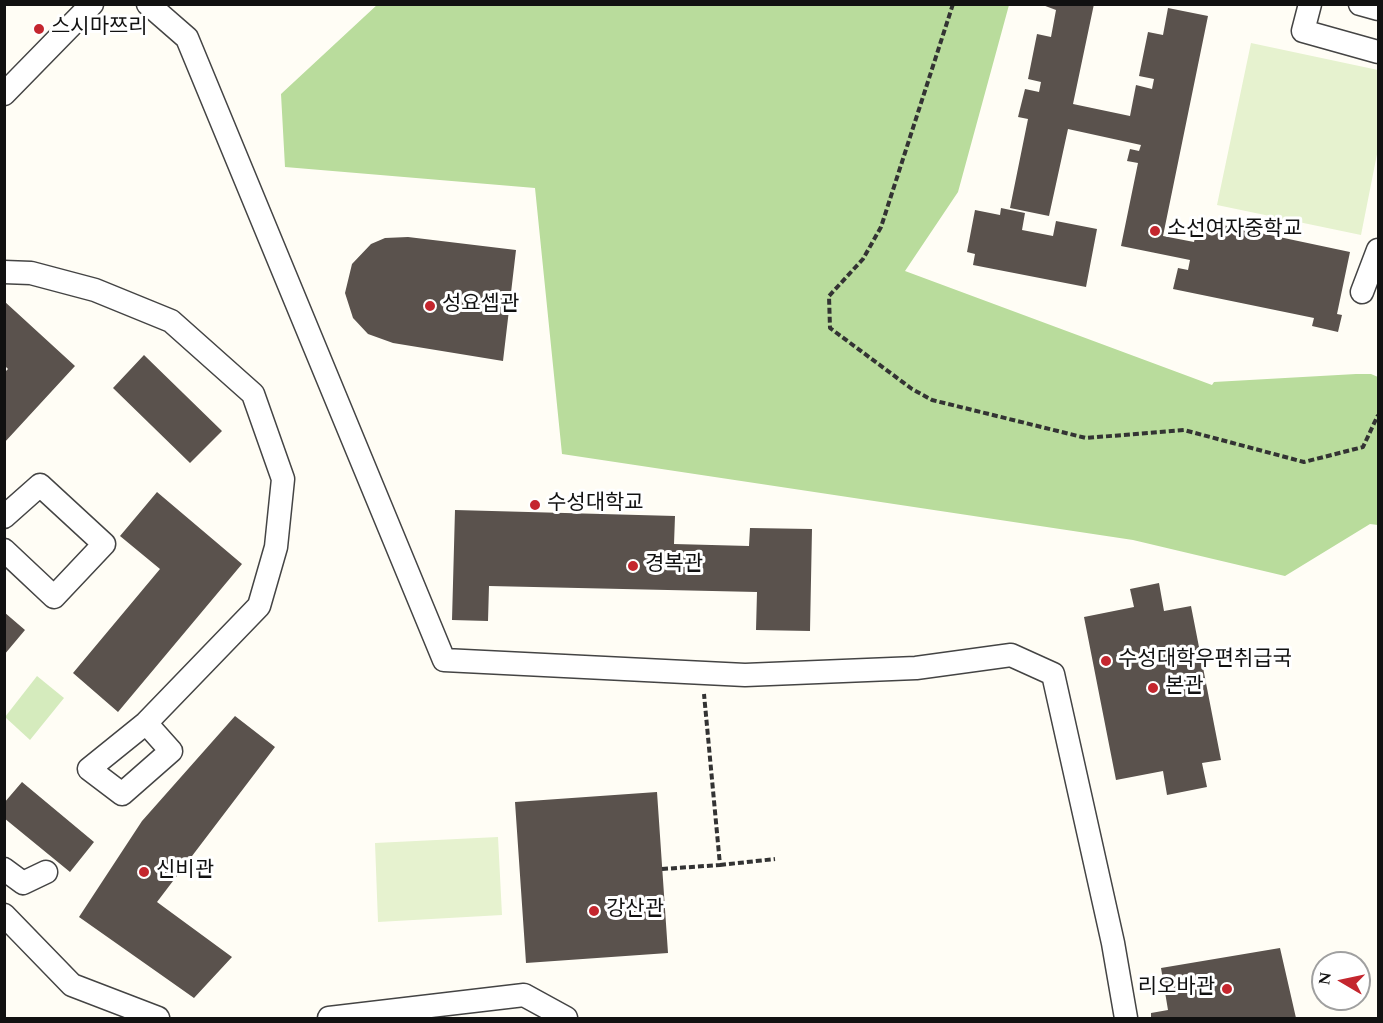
<!DOCTYPE html>
<html>
<head>
<meta charset="utf-8">
<style>
	body { margin:0 }
	#map { position:relative; width:1383px; height:1023px; overflow:hidden; background:#fffdf5; font-family:Spectral,serif }
	canvas { display:block }
	.frame { position:absolute; inset:0; border:6px solid #111; pointer-events:none }
	.north { position:absolute; left:1311px; top:951px; width:60px; height:60px; box-sizing:border-box; background:#fff; border:2px solid #a0a0a0; border-radius:50%; rotate:279deg; font-size:16px; font-weight:700; line-height:24px; text-align:center; color:#111 }
	.north::after { content:''; display:block; margin:auto; width:21px; height:27px; background:#c4262e; clip-path:polygon(50% 0,100% 100%,50% 72%,0 100%) }
</style>
</head>
<body>
<div id="map">
<canvas width="1383" height="1023"></canvas>
<div class="frame"></div>
<div class="north">N</div>
</div>
<script>
const context = document.querySelector('canvas').getContext('2d');
context.lineJoin = 'round';
function paint(path, color) {
  context.fillStyle = color;
  context.fill(path, 'evenodd');
}
function trace(path, color, width, dash) {
  context.strokeStyle = color;
  context.lineWidth = width;
  context.lineCap = dash ? 'butt' : 'round';
  context.setLineDash(dash || []);
  context.stroke(path);
}
function write(font, color, halo, rows, align = 'center') {
  context.font = font + ' Spectral,"Noto Sans KR",serif';
  context.lineWidth = 6;
  context.setLineDash([]);
  context.textBaseline = 'middle';
  context.strokeStyle = halo;
  context.fillStyle = color;
  for (const [text, x, y, turn = 0] of rows) {
    context.save();
    context.translate(x, y);
    context.rotate((+turn || 0) * Math.PI / 180);
    context.textAlign = isNaN(turn) ? turn : align;
    if (halo) context.strokeText(text, 0, 0);
    context.fillText(text, 0, 0);
    context.restore();
  }
}
const green = new Path2D(`
	M 37,676 L 64,698 L 30,740 L 5,717 Z`);
const forest = new Path2D(`
	M 378,4 L 1009,5 L 958,192 L 905,271 L 1212,385 L 1214,382 L 1356,374 L 1371,374 L 1378,377 L 1378,525 L 1370,524 L 1285,576 L 1133,540 L 562,454 L 535,188 L 285,167 L 281,94 Z`);
const pitch = new Path2D(`
	M 1251,43 L 1378,70 L 1378,149 L 1361,235 L 1217,205 Z
	M 498,837 L 502,915 L 378,922 L 375,843 Z`);
const building = new Path2D(`
	M 1040,4 L 1094,4 L 1073,104 L 1130,116 L 1136,85 L 1152,89 L 1154,79 L 1139,76 L 1148,32 L 1163,35 L 1168,8 L 1208,16 L 1163,236 L 1194,242 L 1199,220 L 1350,252 L 1337,314 L 1342,315 L 1338,332 L 1312,326 L 1314,318 L 1173,289 L 1178,268 L 1188,270 L 1190,260 L 1121,246 L 1138,163 L 1127,161 L 1130,149 L 1139,151 L 1141,145 L 1068,129 L 1049,216 L 1010,208 L 1028,119 L 1018,117 L 1025,89 L 1039,92 L 1041,82 L 1028,79 L 1037,34 L 1051,37 L 1056,10 Z
	M 1001,208 L 1025,213 L 1022,230 L 1053,236 L 1056,221 L 1097,229 L 1086,287 L 973,265 L 975,254 L 967,252 L 975,210 L 1000,215 Z
	M 408,237 L 516,250 L 503,361 L 393,343 L 368,334 L 353,318 L 345,293 L 352,264 L 371,244 L 385,238 Z
	M 4,301 L 75,366 L 4,443 L 4,373 L 8,369 L 4,365 Z
	M 144,355 L 222,431 L 190,463 L 113,388 Z
	M 157,492 L 242,564 L 118,712 L 73,673 L 160,569 L 120,536 Z
	M 455,510 L 675,516 L 674,544 L 749,546 L 750,528 L 812,529 L 810,631 L 756,630 L 757,592 L 489,586 L 488,621 L 452,620 Z
	M 1159,583 L 1164,611 L 1191,606 L 1221,760 L 1202,763 L 1207,787 L 1167,795 L 1163,771 L 1116,780 L 1084,617 L 1134,607 L 1130,589 Z
	M 4,612 L 25,630 L 4,655 Z
	M 235,716 L 275,747 L 157,902 L 232,957 L 194,998 L 79,917 L 142,821 Z
	M 22,782 L 94,842 L 70,872 L 4,818 L 4,803 Z
	M 657,792 L 668,953 L 526,963 L 515,802 Z
	M 1280,948 L 1296,1018 L 1151,1018 L 1151,1013 L 1168,1010 L 1161,968 Z`);
const path = new Path2D(`
	M 953,4 L 881,227 L 863,259 L 829,296 L 830,328 L 912,389 L 932,400 L 1086,438 L 1184,430 L 1304,462 L 1363,447 L 1378,415
	M 720,865 L 775,859
	M 662,869 L 720,865 L 704,694`);
const minor = new Path2D(`
	M 148,4 L 187,38 L 444,660 L 745,675 L 916,668 L 1011,655 L 1053,674 L 1113,943 L 1126,1018
	M 1310,4 L 1303,31 L 1378,52
	M 1360,4 L 1378,9
	M 4,94 L 92,4
	M 4,272 L 31,273 L 95,290 L 171,321 L 253,394 L 283,479 L 276,547 L 259,606 L 146,723 L 89,769 L 122,794 L 171,751 L 146,723
	M 1362,292 L 1378,250
	M 4,517 L 40,485 L 104,544 L 54,597 L 4,550
	M 4,869 L 23,883 L 46,872
	M 4,915 L 72,985 L 158,1018
	M 329,1018 L 524,995 L 566,1018`);
const markers = [
	[39,29,6,"#c4262e"],
	[1155,231,6,"#c4262e"],
	[430,306,6,"#c4262e"],
	[535,505,6,"#c4262e"],
	[633,566,6,"#c4262e"],
	[1106,661,6,"#c4262e"],
	[1153,688,6,"#c4262e"],
	[144,872,6,"#c4262e"],
	[594,911,6,"#c4262e"],
	[1227,989,6,"#c4262e"]
];
const poiNames = [
	["스시마쯔리",51,29],
	["소선여자중학교",1167,231],
	["성요셉관",442,306],
	["수성대학교",547,505],
	["경복관",645,566],
	["수성대학우편취급국",1118,661],
	["본관",1165,688],
	["신비관",156,872],
	["강산관",606,911],
	["리오바관",1215,989,"right"]
];
paint(green, '#d5ebbd');
paint(forest, '#b9dc9c');
paint(pitch, '#e6f2cf');
paint(building, '#5a524d');
trace(minor, '#444', 25);
trace(path, '#333', 4, [6, 3]);
trace(minor, '#fff', 22);
for (const [x, y, r, color] of markers) {
  const dot = new Path2D();
  dot.arc(x, y, r, 0, 2 * Math.PI);
  context.fillStyle = color;
  context.fill(dot);
  trace(dot, '#fff', 2);
}
write('21px', '#111', '#fff', poiNames, 'left');
</script>
</body>
</html>
